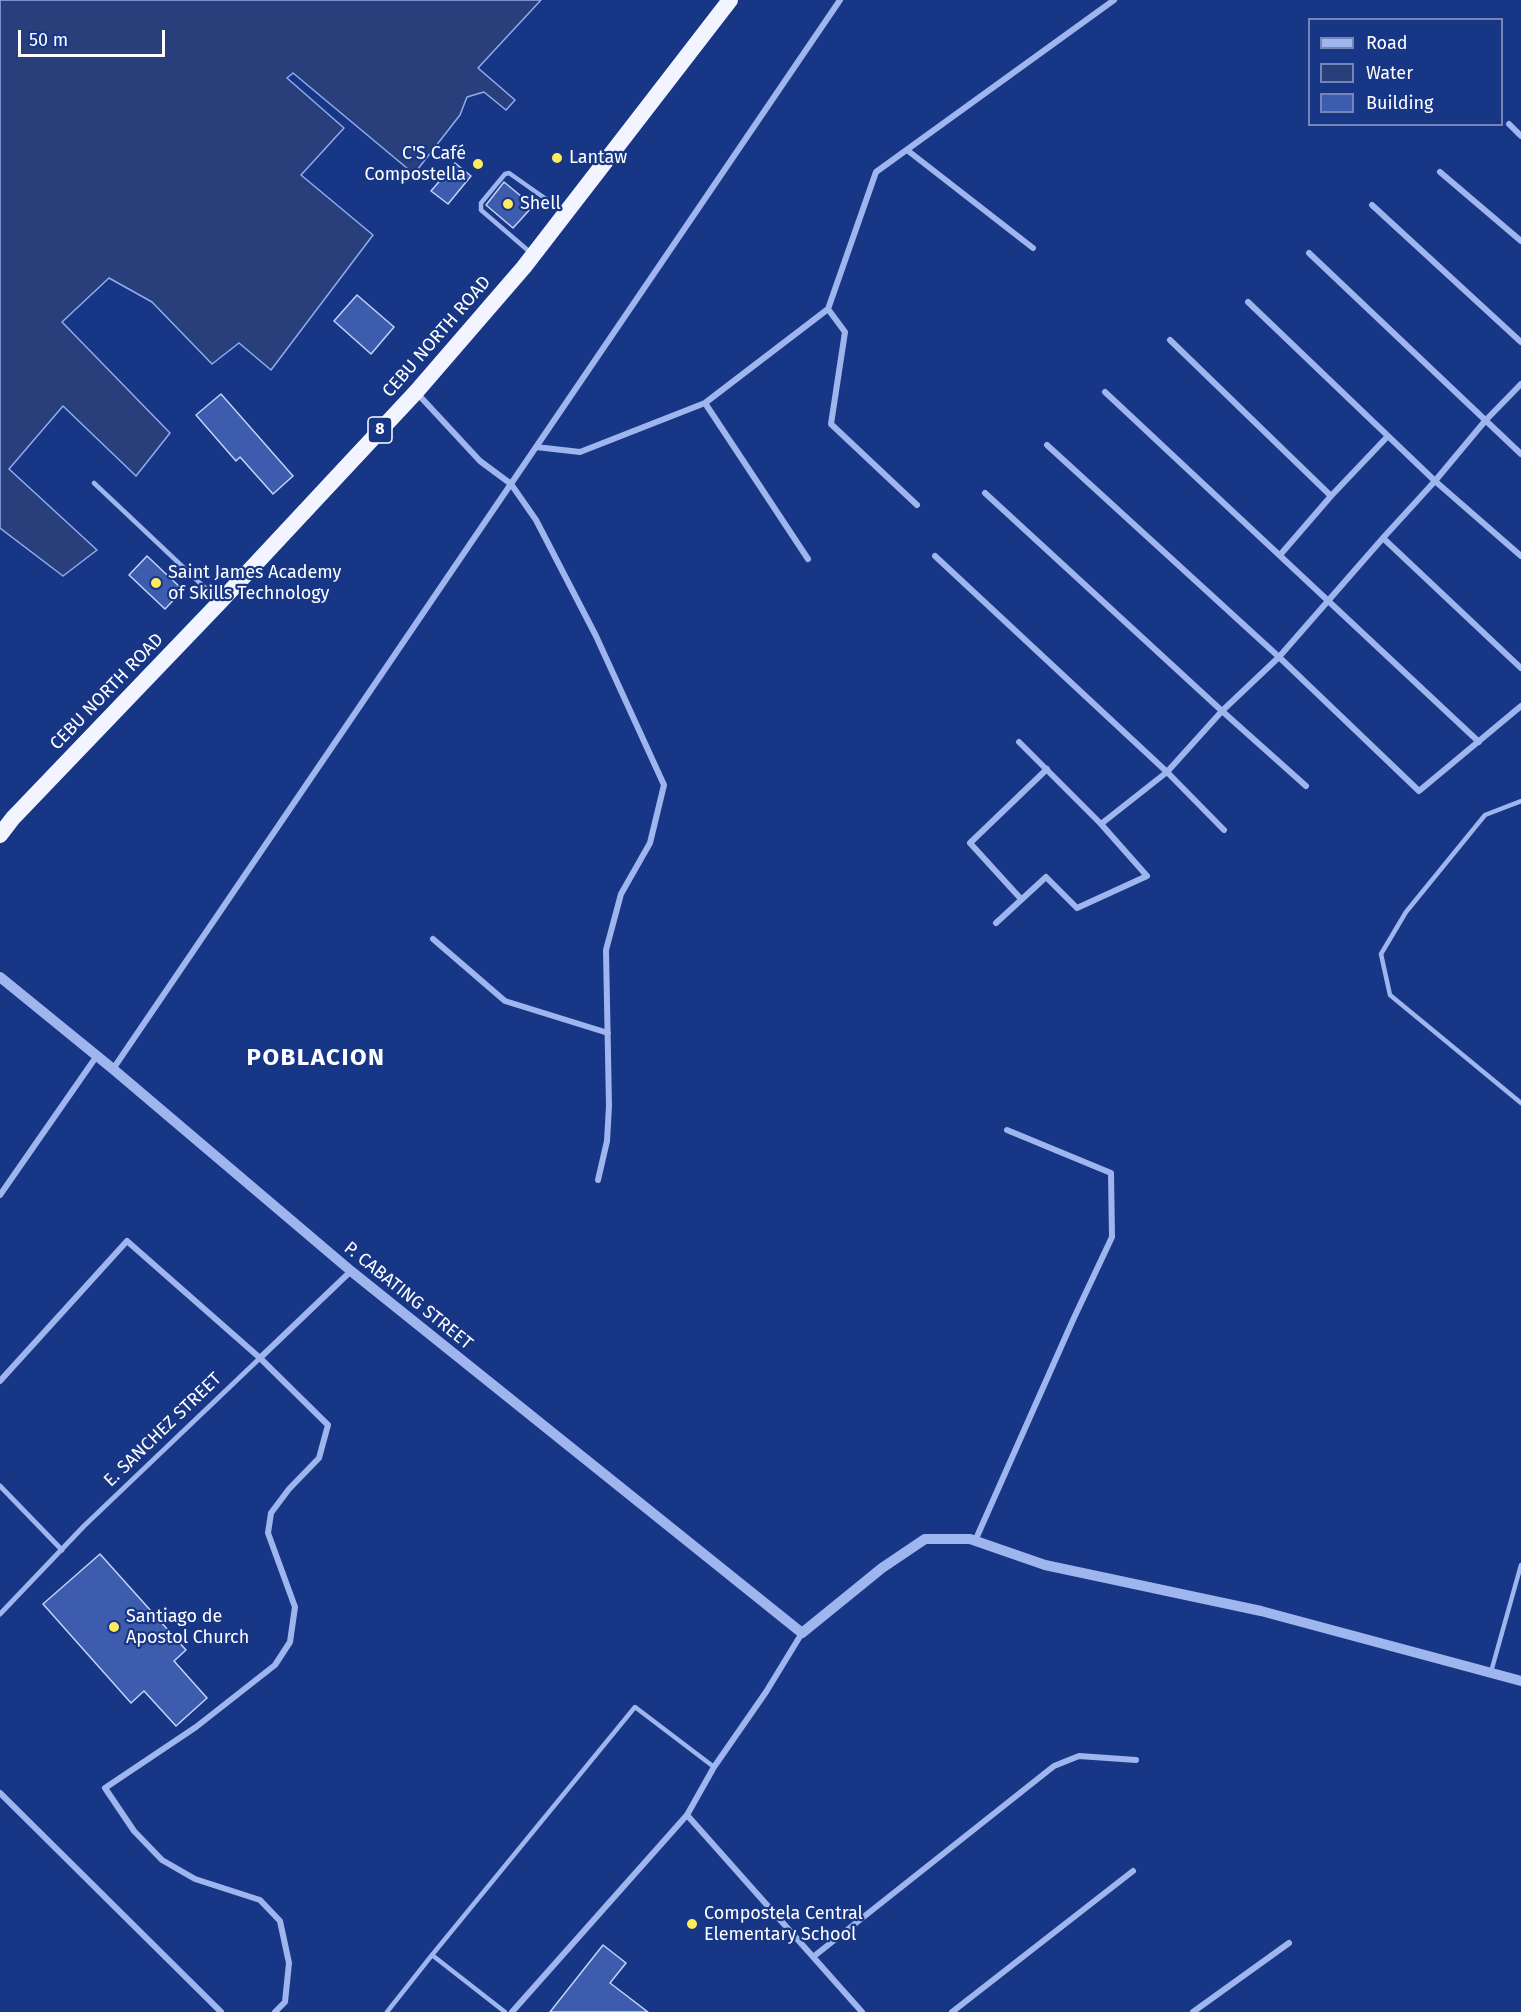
<!DOCTYPE html>
<html>
<head>
<meta charset="utf-8">
<style>
	body { margin:0 }
	#map { position:relative; width:1521px; height:2012px; overflow:hidden; background:#183686; font-family:"Fira Sans",sans-serif }
	canvas { display:block }
	.legend { position:absolute; left:1308px; top:18px; width:195px; height:108px; box-sizing:border-box; background:#183686; border:2px solid #7486b6; margin:0; padding:8px 10px; list-style:none; font-size:18px; color:#fff }
	.legend li { display:flex; align-items:center; gap:12px; height:30px }
	.legend b { width:30px; border:2px solid #7486b6 }
	.scale { position:absolute; left:18px; top:30px; width:147px; height:27px; box-sizing:border-box; border:3px solid #fff; border-top:0; padding-left:8px; font-size:18px; line-height:21px; white-space:nowrap; color:#fff; -webkit-text-stroke:4px #183686; paint-order:stroke }
</style>
</head>
<body>
<div id="map">
<canvas width="1521" height="2012"></canvas>
<ul class="legend">
<li><b style="height:8px;background:#9fb5ed"></b>Road</li>
<li><b style="height:16px;background:#293f7b"></b>Water</li>
<li><b style="height:16px;background:#3d5cae"></b>Building</li>
</ul>
<div class="scale">50 m</div>
</div>
<script>
const context = document.querySelector('canvas').getContext('2d');
context.lineJoin = 'round';
function paint(path, color) {
  context.fillStyle = color;
  context.fill(path, 'evenodd');
}
function trace(path, color, width, dash) {
  context.strokeStyle = color;
  context.lineWidth = width;
  context.lineCap = dash ? 'butt' : 'round';
  context.setLineDash(dash || []);
  context.stroke(path);
}
function write(font, color, halo, rows, align = 'center') {
  context.font = font + ' "Fira Sans",sans-serif';
  context.lineWidth = 4.5;
  context.setLineDash([]);
  context.textBaseline = 'middle';
  context.strokeStyle = halo;
  context.fillStyle = color;
  for (const [text, x, y, turn = 0] of rows) {
    context.save();
    context.translate(x, y);
    context.rotate((+turn || 0) * Math.PI / 180);
    context.textAlign = isNaN(turn) ? turn : align;
    if (halo) context.strokeText(text, 0, 0);
    context.fillText(text, 0, 0);
    context.restore();
  }
}
const water = new Path2D(`
	M 0,0 L 541,0 L 478,68 L 515,100 L 506,110 L 484,92 L 467,97 L 460,115 L 414,174 L 293,73 L 287,78 L 344,128 L 301,175 L 373,235 L 271,370 L 239,343 L 212,364 L 152,302 L 109,278 L 62,322 L 170,433 L 136,476 L 63,406 L 9,469 L 97,550 L 63,576 L 0,528 Z`);
const building = new Path2D(`
	M 455,163 L 471,176 L 448,204 L 431,191 Z
	M 504,182 L 533,206 L 513,228 L 486,205 Z
	M 357,295 L 394,327 L 371,354 L 334,321 Z
	M 221,394 L 293,476 L 273,494 L 240,457 L 236,461 L 196,415 Z
	M 147,556 L 183,590 L 165,609 L 129,575 Z
	M 100,1554 L 186,1650 L 174,1661 L 207,1698 L 176,1726 L 144,1691 L 131,1703 L 43,1604 Z
	M 603,1945 L 626,1963 L 610,1983 L 648,2012 L 550,2012 Z`);
const service = new Path2D(`
	M 531,253 L 481,210 L 481,203 L 505,174 L 509,173 L 563,211
	M 94,483 L 218,600
	M 1521,801 L 1485,815 L 1406,912 L 1381,954 L 1390,995 L 1521,1103
	M 1491,1672 L 1521,1565
	M 432,1955 L 635,1707 L 714,1767
	M 387,2012 L 432,1955 L 505,2012`);
const pedestrian = new Path2D(`
	M 0,1486 L 62,1550
	M 0,1614 L 84,1526 L 260,1358`);
const minor = new Path2D(`
	M 1509,124 L 1521,136
	M 907,150 L 1033,248
	M 1440,172 L 1521,241
	M 1372,205 L 1521,342
	M 1309,253 L 1521,454
	M 1248,302 L 1435,481 L 1521,556
	M 828,309 L 845,332 L 831,424 L 917,505
	M 1170,340 L 1331,496 L 1388,436
	M 416,392 L 480,461 L 511,484 L 536,520 L 596,636 L 664,785 L 650,843 L 621,894 L 606,950 L 609,1106 L 607,1141 L 598,1180
	M 1105,392 L 1479,742
	M 705,403 L 808,559
	M 1047,445 L 1279,657 L 1419,791 L 1521,706
	M 536,447 L 580,452 L 705,403 L 828,309 L 876,172 L 1114,0
	M 985,493 L 1222,711 L 1306,786
	M 1383,538 L 1521,668
	M 1280,555 L 1331,496
	M 935,556 L 1167,772 L 1224,830
	M 1101,824 L 1167,772 L 1222,711 L 1279,657 L 1383,538 L 1435,481 L 1485,421 L 1521,384
	M 1021,899 L 970,843 L 1047,769
	M 996,923 L 1046,877 L 1077,908 L 1147,876 L 1101,824 L 1019,742
	M 433,939 L 505,1001 L 608,1033
	M 113,1069 L 840,0
	M 0,1195 L 96,1057
	M 260,1358 L 351,1271
	M 0,1381 L 127,1241 L 260,1358 L 328,1425 L 319,1458 L 289,1489 L 271,1513 L 268,1533 L 295,1607 L 290,1642 L 275,1665 L 196,1727 L 105,1788 L 134,1831 L 162,1860 L 195,1879 L 260,1900 L 280,1921 L 289,1963 L 285,2002 L 275,2012
	M 975,1541 L 1073,1320 L 1112,1237 L 1111,1173 L 1007,1130
	M 0,1793 L 221,2012
	M 687,1815 L 862,2012
	M 813,1957 L 1054,1766 L 1079,1756 L 1136,1760
	M 512,2012 L 687,1815 L 714,1767 L 766,1692 L 802,1633
	M 952,2012 L 1133,1871
	M 1193,2012 L 1289,1943`);
const tertiary = new Path2D(`
	M 0,977 L 113,1069 L 351,1271 L 802,1633 L 882,1568 L 925,1539 L 970,1539 L 1045,1565 L 1261,1611 L 1521,1681`);
const trunk = new Path2D(`
	M 0,835 L 13,818 L 220,602 L 416,392 L 524,267 L 730,0`);
const markers = [
	[557,158,6,"#ffeb5b"],
	[478,164,6,"#ffeb5b"],
	[508,204,6,"#ffeb5b"],
	[156,583,6,"#ffeb5b"],
	[114,1627,6,"#ffeb5b"],
	[692,1924,6,"#ffeb5b"]
];
const shields = [
	[380,430,24]
];
const shieldNames = [
	["8",380,430]
];
const poiNames = [
	["C'S Café",466,154,"right"],
	["Compostella",466,175,"right"],
	["Lantaw",569,158],
	["Shell",520,204],
	["Saint James Academy",168,573],
	["of Skills Technology",168,594],
	["Santiago de",126,1617],
	["Apostol Church",126,1638],
	["Compostela Central",704,1914],
	["Elementary School",704,1935]
];
const streetNames = [
	["CEBU NORTH ROAD",437,337,-49],
	["CEBU NORTH ROAD",107,692,-46],
	["P. CABATING STREET",408,1296,39],
	["E. SANCHEZ STREET",163,1430,-44]
];
const districtNames = [
	["POBLACION",316,1058]
];
paint(water, '#293f7b');
trace(water, '#91adef', 1.5);
paint(building, '#3d5cae');
trace(building, '#c4d3f9', 1.5);
trace(service, '#9fb5ed', 4.5);
trace(pedestrian, '#9fb5ed', 5);
trace(minor, '#9fb5ed', 6);
trace(tertiary, '#9fb5ed', 10);
trace(trunk, '#f2f4ff', 16);
for (const [x, y, r, color] of markers) {
  const dot = new Path2D();
  dot.arc(x, y, r, 0, 2 * Math.PI);
  context.fillStyle = color;
  context.fill(dot);
  trace(dot, '#183686', 2);
}
for (const [x, y, w] of shields) {
  const box = new Path2D();
  box.roundRect(x - w / 2, y - 13, w, 26, 4.5);
  context.fillStyle = '#183686';
  context.fill(box);
  trace(box, '#fff', 1.5);
}
write('bold 16px', '#fff', null, shieldNames);
write('18px', '#fff', '#183686', poiNames, 'left');
write('18px', '#fff', '#183686', streetNames);
context.letterSpacing = '1.5px';
write('bold 24px', '#fff', '#183686', districtNames);
context.letterSpacing = '0px';
</script>
</body>
</html>
